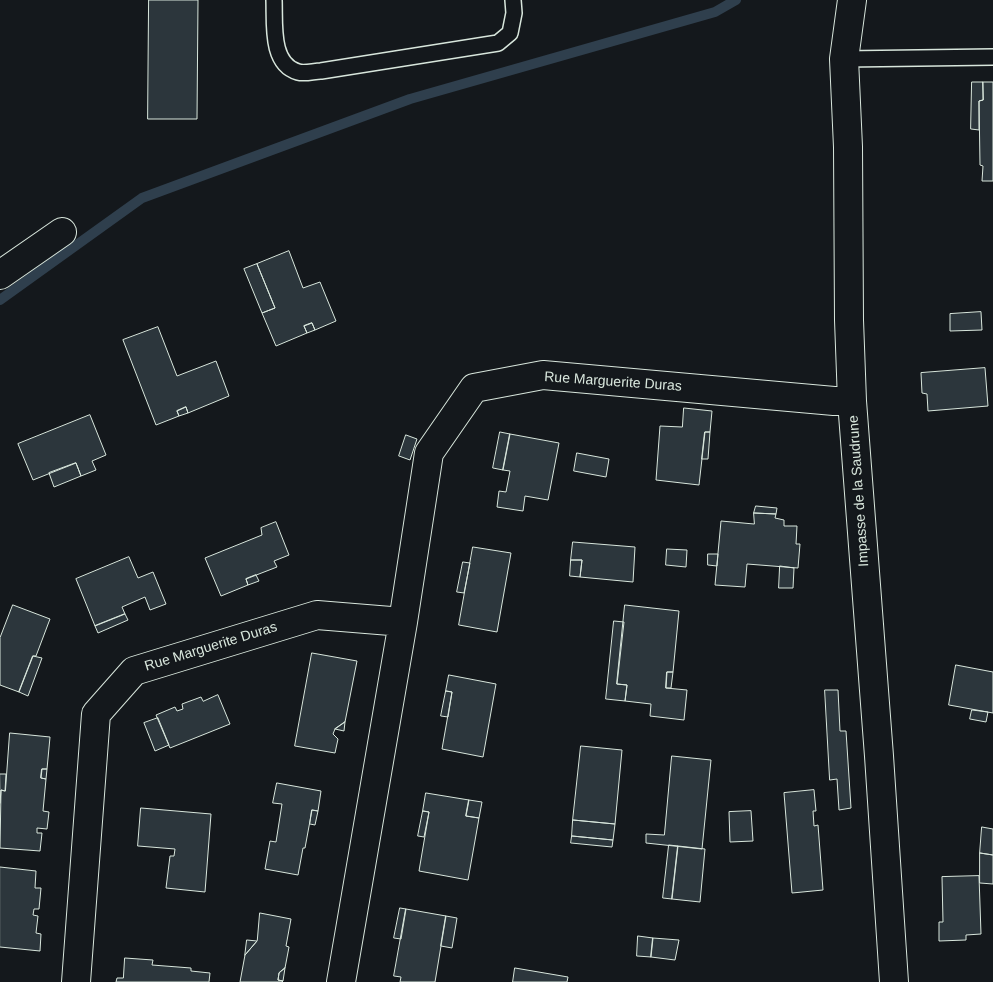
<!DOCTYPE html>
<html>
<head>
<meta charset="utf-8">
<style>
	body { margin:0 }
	canvas { display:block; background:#14181c }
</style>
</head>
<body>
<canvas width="993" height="982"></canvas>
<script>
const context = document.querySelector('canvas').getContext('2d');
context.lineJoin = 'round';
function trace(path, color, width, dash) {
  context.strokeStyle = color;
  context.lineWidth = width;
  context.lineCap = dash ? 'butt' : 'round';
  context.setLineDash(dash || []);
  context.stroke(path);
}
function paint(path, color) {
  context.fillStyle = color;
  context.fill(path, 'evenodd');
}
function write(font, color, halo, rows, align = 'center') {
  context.font = font + ' Helvetica,sans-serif';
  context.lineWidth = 4;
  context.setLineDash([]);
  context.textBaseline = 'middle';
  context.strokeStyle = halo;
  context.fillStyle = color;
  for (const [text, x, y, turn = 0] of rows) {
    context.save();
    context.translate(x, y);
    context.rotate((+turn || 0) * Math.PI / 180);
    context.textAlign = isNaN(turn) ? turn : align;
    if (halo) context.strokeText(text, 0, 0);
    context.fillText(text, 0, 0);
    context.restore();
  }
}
const stream = new Path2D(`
	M 0,300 L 142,198 L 410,99 L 715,12 L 736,0`);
const building = new Path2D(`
	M 149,0 L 198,0 L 197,119 L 148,119 Z
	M 972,82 L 983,82 L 983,100 L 979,101 L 979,130 L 971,129 Z
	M 983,82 L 993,82 L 993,181 L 982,181 L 983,166 L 980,165 L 979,101 L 983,100 Z
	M 289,251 L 303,288 L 320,282 L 336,321 L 315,330 L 312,323 L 304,326 L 307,333 L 276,346 L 262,313 L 275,308 L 257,264 Z
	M 257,264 L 275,308 L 262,313 L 244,269 Z
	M 981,312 L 982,330 L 950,331 L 950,314 Z
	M 312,323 L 315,330 L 307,333 L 304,326 Z
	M 158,327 L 177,376 L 216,361 L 229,396 L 188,413 L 186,407 L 177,411 L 179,416 L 156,425 L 123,340 Z
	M 985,368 L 988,406 L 928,411 L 927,394 L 922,393 L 921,373 Z
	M 186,407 L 188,413 L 179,416 L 177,411 Z
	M 684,408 L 712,411 L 710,432 L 705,432 L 699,485 L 656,480 L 660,426 L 682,427 Z
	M 90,415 L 106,455 L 92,461 L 96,470 L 81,476 L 76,463 L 33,480 L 18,444 Z
	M 500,432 L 510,434 L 503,470 L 493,468 Z
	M 705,432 L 710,432 L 708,459 L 702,459 Z
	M 510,434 L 559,443 L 548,500 L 525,496 L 523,511 L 497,507 L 499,491 L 506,492 L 510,471 L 503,470 Z
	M 406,435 L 417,439 L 410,460 L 399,456 Z
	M 577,453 L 609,459 L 606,477 L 574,471 Z
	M 76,463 L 81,476 L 54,487 L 49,473 Z
	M 756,506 L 777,508 L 776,514 L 754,513 Z
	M 754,513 L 776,514 L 775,518 L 784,520 L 784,526 L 797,526 L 796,544 L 800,544 L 798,568 L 747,564 L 745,587 L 715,585 L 721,521 L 754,524 Z
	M 276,522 L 289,555 L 274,561 L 277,567 L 246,579 L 248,585 L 221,596 L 205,558 L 262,535 L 261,528 Z
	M 573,542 L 635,547 L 633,582 L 580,577 L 582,560 L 571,560 Z
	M 473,547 L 511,553 L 497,632 L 459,625 Z
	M 667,549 L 687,550 L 686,567 L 666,565 Z
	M 708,554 L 718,554 L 717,566 L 708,565 Z
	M 129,557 L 138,578 L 153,572 L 166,604 L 150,610 L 145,597 L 122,607 L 125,614 L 95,626 L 76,579 Z
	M 571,560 L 582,560 L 580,577 L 570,576 Z
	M 463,562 L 470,563 L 464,593 L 457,592 Z
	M 780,566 L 794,568 L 793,588 L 779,588 Z
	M 256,575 L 259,581 L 248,585 L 246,579 Z
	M 13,605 L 50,619 L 36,656 L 33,656 L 19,692 L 0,685 L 0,638 Z
	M 625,605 L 679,611 L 673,672 L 667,672 L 666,688 L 687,690 L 684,720 L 650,716 L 651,704 L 625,701 L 627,685 L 617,684 Z
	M 125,614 L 128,620 L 98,633 L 95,626 Z
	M 614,621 L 624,622 L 617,684 L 627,685 L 625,701 L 606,699 Z
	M 312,653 L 357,661 L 345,722 L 335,729 L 333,734 L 338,739 L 335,753 L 295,746 Z
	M 33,656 L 42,658 L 28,696 L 19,692 Z
	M 956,665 L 993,672 L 993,713 L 949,705 Z
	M 667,672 L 673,672 L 671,688 L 666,688 Z
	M 449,675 L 496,684 L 483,757 L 442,749 L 452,692 L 446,691 Z
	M 825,690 L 838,690 L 840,731 L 846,731 L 851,808 L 839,810 L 837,779 L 830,780 Z
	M 446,691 L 452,692 L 448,717 L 441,716 Z
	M 218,695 L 230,724 L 170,748 L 156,715 L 175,707 L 177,711 L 183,709 L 182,704 L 201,697 L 203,701 Z
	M 972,710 L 988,712 L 986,722 L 970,719 Z
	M 158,718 L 169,745 L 155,751 L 144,723 Z
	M 345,722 L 344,731 L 335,729 Z
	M 10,733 L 50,737 L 47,769 L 42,769 L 41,778 L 46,779 L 43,811 L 49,812 L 47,829 L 37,828 L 37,833 L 42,833 L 40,851 L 0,848 L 1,790 L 5,791 Z
	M 581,746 L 622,750 L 615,824 L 573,820 Z
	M 672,756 L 711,760 L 702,849 L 646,843 L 646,834 L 664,835 Z
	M 42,769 L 47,769 L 46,779 L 41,778 Z
	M 0,774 L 6,774 L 5,791 L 1,790 L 0,803 Z
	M 277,783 L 321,791 L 318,811 L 312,810 L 305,848 L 303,848 L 298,875 L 265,869 L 270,841 L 276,842 L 282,804 L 273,803 Z
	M 814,790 L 816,811 L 813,811 L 814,826 L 818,825 L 823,890 L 792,893 L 784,793 Z
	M 426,793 L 469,800 L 466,816 L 479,818 L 468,880 L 419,871 L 429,812 L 423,811 Z
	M 469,800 L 482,802 L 479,818 L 466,816 Z
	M 141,808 L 211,814 L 205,892 L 166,888 L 170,856 L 174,856 L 175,849 L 138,846 Z
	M 312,810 L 318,811 L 315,825 L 310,824 Z
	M 423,811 L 429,812 L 424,837 L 418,836 Z
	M 751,811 L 753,841 L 730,842 L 729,812 Z
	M 573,820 L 615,824 L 613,840 L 572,836 Z
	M 982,827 L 993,829 L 993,855 L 980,853 Z
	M 572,836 L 613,840 L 612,847 L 571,843 Z
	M 669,845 L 678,846 L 672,899 L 663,898 Z
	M 678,846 L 705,849 L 700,902 L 672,899 Z
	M 980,853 L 993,855 L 993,884 L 980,883 Z
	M 0,867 L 36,871 L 35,888 L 41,888 L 39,909 L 34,909 L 33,915 L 38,916 L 36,933 L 41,934 L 40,951 L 0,947 Z
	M 979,876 L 981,934 L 966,935 L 966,940 L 939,941 L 939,922 L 943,922 L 942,877 Z
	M 400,908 L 406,909 L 401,939 L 394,938 Z
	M 406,909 L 446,916 L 435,982 L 400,982 L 401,977 L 394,976 Z
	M 260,913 L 291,919 L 286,946 L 289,947 L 285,968 L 279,973 L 278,980 L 283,981 L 282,982 L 240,982 L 245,955 L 257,941 Z
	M 446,916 L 457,918 L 452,948 L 441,946 Z
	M 638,936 L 653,938 L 651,957 L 637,956 Z
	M 653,938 L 679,940 L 675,960 L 651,957 Z
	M 247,940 L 257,941 L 245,955 Z
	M 125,958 L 153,960 L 152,965 L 191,968 L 191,971 L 210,973 L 209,982 L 116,982 L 117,978 L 123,978 Z
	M 285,968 L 283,981 L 278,980 L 279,973 Z
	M 515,968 L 568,977 L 567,982 L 513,982 Z`);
const lane = new Path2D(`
	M 274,0 C 275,23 270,64 298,72 C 305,74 314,71 321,71 L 498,43 L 510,33 L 514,13 L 513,0
	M 844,59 L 993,57`);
const street = new Path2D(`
	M 852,0 L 844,59 L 848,147 L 849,320 L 852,401 L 879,756 L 894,982
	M 0,275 L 62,232
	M 76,982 L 96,714 L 134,671 L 317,615 L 403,622
	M 341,982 L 403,622 L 429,453 L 474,388 L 543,375 L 834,401 L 852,401`);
const streetNames = [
	["Rue Marguerite Duras",613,382,4],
	["Impasse de la Saudrune",859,491,-94],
	["Rue Marguerite Duras",211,647,-17]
];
trace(stream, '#2f3f4d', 10);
paint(building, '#2c363c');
trace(building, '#d8e6dc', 1);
trace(lane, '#d8e6dc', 18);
trace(street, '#d8e6dc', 30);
trace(lane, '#14181c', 15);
trace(street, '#14181c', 28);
write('14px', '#d8e6dc', '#14181c', streetNames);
</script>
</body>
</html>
